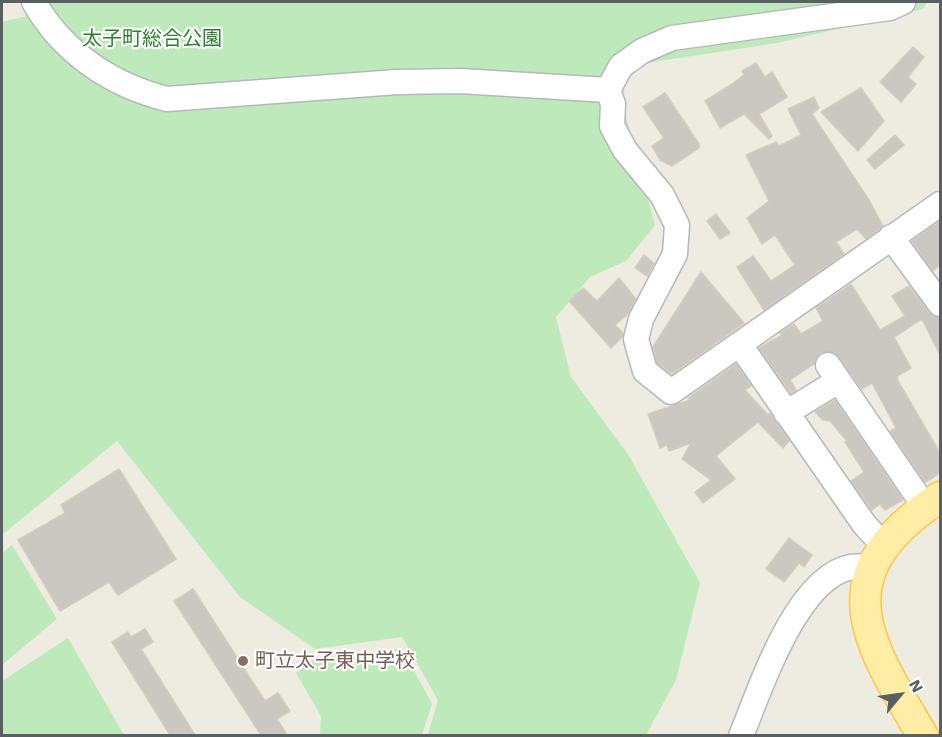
<!DOCTYPE html>
<html>
<head>
<meta charset="utf-8">
<style>
	body { margin:0 }
	#map { position:relative; width:942px; height:737px; overflow:hidden; background:#eeebe1; font-family:"Work Sans",sans-serif }
	canvas { display:block }
	.frame { position:absolute; inset:0; border:3px solid #5a5f64; pointer-events:none }
	.north { position:absolute; left:870px; top:665px; width:60px; height:60px; -webkit-text-stroke:4px #fff; paint-order:stroke; rotate:61deg; font-size:16px; font-weight:700; line-height:24px; text-align:center; color:#5a5f64 }
	.north::after { content:''; display:block; margin:auto; width:21px; height:27px; background:#5a5f64; clip-path:polygon(50% 0,100% 100%,50% 72%,0 100%) }
</style>
</head>
<body>
<div id="map">
<canvas width="942" height="737"></canvas>
<div class="frame"></div>
<div class="north">N</div>
</div>
<script>
const context = document.querySelector('canvas').getContext('2d');
context.lineJoin = 'round';
function paint(path, color) {
  context.fillStyle = color;
  context.fill(path, 'evenodd');
}
function trace(path, color, width, dash) {
  context.strokeStyle = color;
  context.lineWidth = width;
  context.lineCap = dash ? 'butt' : 'round';
  context.setLineDash(dash || []);
  context.stroke(path);
}
function write(font, color, halo, rows, align = 'center') {
  context.font = font + ' "Work Sans","Noto Sans JP",sans-serif';
  context.lineWidth = 4.5;
  context.setLineDash([]);
  context.textBaseline = 'middle';
  context.strokeStyle = halo;
  context.fillStyle = color;
  for (const [text, x, y, turn = 0] of rows) {
    context.save();
    context.translate(x, y);
    context.rotate((+turn || 0) * Math.PI / 180);
    context.textAlign = isNaN(turn) ? turn : align;
    if (halo) context.strokeText(text, 0, 0);
    context.fillText(text, 0, 0);
    context.restore();
  }
}
const green = new Path2D(`
	M 39,2 L 927,2 L 923,9 L 777,43 L 626,66 L 623,106 L 655,225 L 626,261 L 590,277 L 556,317 L 571,377 L 629,456 L 700,583 L 676,680 L 646,735 L 428,735 L 438,700 L 402,637 L 315,649 L 240,597 L 117,441 L 2,535 L 2,22 L 40,13 Z
	M 12,545 L 57,619 L 2,665 L 2,553 Z
	M 68,638 L 124,735 L 2,735 L 2,681 Z
	M 402,648 L 432,704 L 422,735 L 320,735 L 321,716 L 296,673 L 314,659 Z`);
const building = new Path2D(`
	M 913,47 L 924,57 L 908,77 L 916,84 L 901,102 L 880,82 Z
	M 756,63 L 765,77 L 772,72 L 787,97 L 759,114 L 772,136 L 769,139 L 744,114 L 720,128 L 705,101 L 732,84 L 744,75 L 742,71 Z
	M 861,88 L 884,121 L 858,151 L 821,112 Z
	M 665,93 L 699,144 L 699,148 L 672,166 L 660,160 L 652,146 L 664,138 L 643,107 Z
	M 814,97 L 819,108 L 812,114 L 869,200 L 883,226 L 866,239 L 857,229 L 836,242 L 844,254 L 764,310 L 737,267 L 753,256 L 771,281 L 795,265 L 775,235 L 762,244 L 747,218 L 769,201 L 746,155 L 776,142 L 779,146 L 801,135 L 788,109 Z
	M 895,135 L 904,145 L 875,169 L 867,160 Z
	M 716,214 L 730,233 L 720,239 L 707,221 Z
	M 940,221 L 940,265 L 933,271 L 912,241 Z
	M 644,255 L 654,263 L 647,276 L 635,268 Z
	M 701,272 L 744,323 L 672,374 L 657,363 L 653,347 Z
	M 619,278 L 636,299 L 627,315 L 615,325 L 623,333 L 622,337 L 611,348 L 569,301 L 583,288 L 597,301 Z
	M 851,284 L 880,330 L 905,316 L 892,296 L 909,286 L 929,313 L 940,318 L 940,355 L 922,319 L 894,337 L 911,368 L 897,376 L 898,381 L 940,453 L 940,473 L 931,479 L 925,482 L 890,431 L 896,428 L 872,383 L 862,389 L 835,352 L 820,353 L 814,364 L 790,380 L 796,390 L 791,393 L 759,348 L 782,335 L 780,333 L 794,324 L 801,334 L 823,321 L 816,308 Z
	M 736,364 L 751,386 L 745,390 L 768,415 L 770,413 L 789,441 L 783,448 L 758,422 L 716,456 L 735,479 L 703,503 L 695,492 L 711,480 L 682,459 L 691,443 L 669,451 L 667,445 L 660,448 L 648,414 L 690,400 L 688,398 Z
	M 835,400 L 903,500 L 885,510 L 880,504 L 872,510 L 851,481 L 864,472 L 845,442 L 847,441 L 830,421 L 823,420 L 815,412 Z
	M 119,469 L 176,559 L 118,595 L 109,582 L 60,611 L 18,540 L 65,513 L 61,505 Z
	M 789,538 L 812,555 L 804,567 L 799,563 L 784,582 L 766,569 Z
	M 193,589 L 265,701 L 278,693 L 290,711 L 277,719 L 287,735 L 261,735 L 174,601 Z
	M 145,629 L 153,642 L 141,649 L 195,735 L 170,735 L 112,642 L 128,632 L 131,637 Z`);
const minor = new Path2D(`
	M 34,2 C 62,52 111,85 167,99 L 397,82 L 460,81 L 608,90
	M 608,90 L 613,104 L 612,126 L 625,150 L 662,195 L 677,225 L 675,254 L 641,319 L 636,339 L 645,371 L 671,392 L 940,204
	M 608,90 L 621,66 L 642,51 L 672,38 L 890,8 L 903,2
	M 891,237 L 940,304
	M 740,345 L 864,524 L 883,545
	M 828,365 L 925,507
	M 786,413 L 838,381
	M 741,736 C 761,688 804,550 871,568`);
const major = new Path2D(`
	M 923,736 C 863,636 824,574 940,497`);
const markers = [
	[243,661,6,"#8d6e63"]
];
const parkNames = [
	["太子町総合公園",152,39]
];
const educationNames = [
	["町立太子東中学校",255,661]
];
paint(green, '#bde9bb');
paint(building, '#cbc7c1');
trace(building, '#d4ccbf', 1.5);
trace(minor, '#b5b9bd', 27);
trace(major, '#fec44b', 33);
trace(minor, '#fff', 24);
trace(major, '#ffeda6', 30);
for (const [x, y, r, color] of markers) {
  const dot = new Path2D();
  dot.arc(x, y, r, 0, 2 * Math.PI);
  context.fillStyle = color;
  context.fill(dot);
  trace(dot, '#fff', 2);
}
write('20px', '#2c822c', '#fff', parkNames);
write('20px', '#785e54', '#fff', educationNames, 'left');
</script>
</body>
</html>
